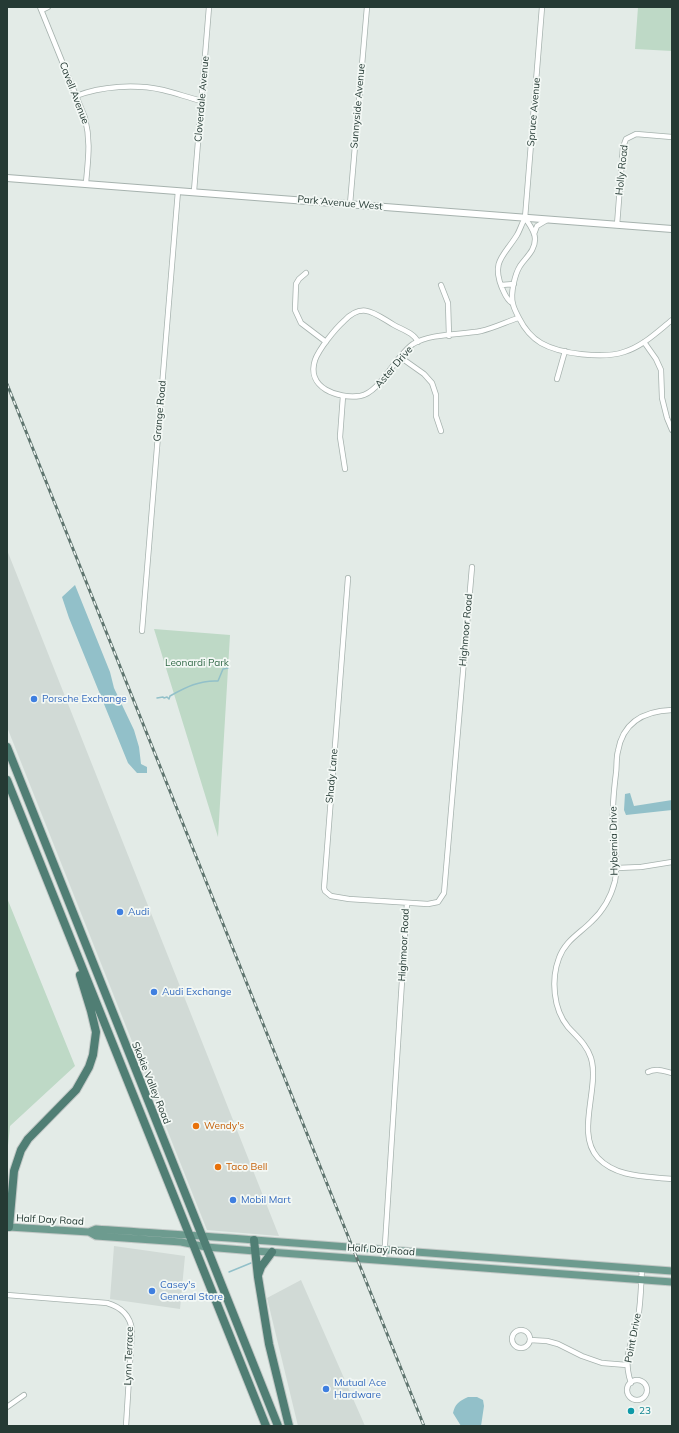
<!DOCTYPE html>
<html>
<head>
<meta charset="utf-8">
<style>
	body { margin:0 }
	#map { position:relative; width:679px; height:1433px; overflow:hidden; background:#e3ebe7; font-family:Mulish,sans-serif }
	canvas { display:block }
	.frame { position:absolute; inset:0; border:8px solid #253a34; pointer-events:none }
</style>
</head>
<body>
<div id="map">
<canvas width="679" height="1433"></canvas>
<div class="frame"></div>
</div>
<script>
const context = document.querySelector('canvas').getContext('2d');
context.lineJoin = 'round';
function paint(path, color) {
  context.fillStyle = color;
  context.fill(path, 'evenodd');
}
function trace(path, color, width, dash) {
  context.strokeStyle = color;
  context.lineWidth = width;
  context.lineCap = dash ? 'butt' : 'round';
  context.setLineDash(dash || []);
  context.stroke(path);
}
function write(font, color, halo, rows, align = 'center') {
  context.font = font + ' Mulish,sans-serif';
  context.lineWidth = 3.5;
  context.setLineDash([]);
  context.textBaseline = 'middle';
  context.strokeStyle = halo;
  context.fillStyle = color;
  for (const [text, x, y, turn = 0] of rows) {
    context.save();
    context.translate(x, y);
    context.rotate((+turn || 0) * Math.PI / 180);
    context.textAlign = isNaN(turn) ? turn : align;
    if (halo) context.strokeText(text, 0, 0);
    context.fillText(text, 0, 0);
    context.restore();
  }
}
const built = new Path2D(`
	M 7,550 L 279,1236 L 207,1230 L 7,727 Z
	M 114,1246 L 185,1256 L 180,1309 L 110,1299 Z
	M 301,1280 L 365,1426 L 298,1426 L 267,1298 Z`);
const green = new Path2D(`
	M 638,7 L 672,7 L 672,51 L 635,49 Z
	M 154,629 L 230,635 L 218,837 Z
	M 7,898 L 75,1066 L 10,1126 L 7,1155 Z`);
const water = new Path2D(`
	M 75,585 L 110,672 L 114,688 L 134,730 L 139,747 L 141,764 L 147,767 L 147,773 L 137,773 L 128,763 L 69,618 L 62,597 Z
	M 630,793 L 634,806 L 672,800 L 672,810 L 626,815 L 624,810 L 625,794 Z
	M 468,1397 L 477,1397 L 483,1400 L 484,1406 L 481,1426 L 461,1426 L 453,1413 C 455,1404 459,1401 468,1397 Z`);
const stream = new Path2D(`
	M 157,698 L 163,697 L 164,698 L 167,697 L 169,699 L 170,696 C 186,687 200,680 218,681 L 223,669 L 228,668
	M 229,1272 L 251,1263`);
const minor = new Path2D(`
	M 40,7 L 85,118 C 91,142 88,159 86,183
	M 42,10 L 48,7
	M 76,96 C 102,86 135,84 163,90 C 176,93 189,98 202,101
	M 194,191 L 209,7
	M 350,204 L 367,7
	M 525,218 C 529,224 535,231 535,239 C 535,251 526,257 520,266 C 515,274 510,294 513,304 C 514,309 517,314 519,318 C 524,328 531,337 541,343 C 560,354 603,359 624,352 C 643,346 657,332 672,320
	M 617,225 L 623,147 L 626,139 L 636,134 L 672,137
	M 534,234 L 537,226 L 547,220
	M 306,273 L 299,279 L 296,284 L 295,310 L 301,323 L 326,342
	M 441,285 L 448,303 L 449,336
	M 501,285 L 514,284
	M 512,303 C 506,299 505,294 502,288 C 491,261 504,256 517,235 C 520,230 522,223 525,218 L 542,7
	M 418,342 C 414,333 403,330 394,325 C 375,314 363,301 344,321 C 335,329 319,349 315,360 C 306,388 338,399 360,396 C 380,393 395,356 413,344 C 431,333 461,335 481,331 C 494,328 506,322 518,318
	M 644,342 L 656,359 L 661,370 L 662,398 L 667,418 L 672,430
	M 400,357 L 424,374 L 432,383 L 436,395 L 436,416 L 441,431
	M 557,379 L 565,351
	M 343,396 L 340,437 L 345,469
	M 348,578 L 324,888 L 325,891 L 331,896 L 349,899 L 428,904 L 438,902 L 444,893 L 472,567
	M 142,631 L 178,191
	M 672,710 C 644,711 623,722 618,751 C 616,758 617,766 616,773 C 614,789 612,807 613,824 C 613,843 619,862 615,881 C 611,897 603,911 591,922 C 579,934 565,941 559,958 C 551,979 553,1009 568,1027 C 577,1037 587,1045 591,1058 C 600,1088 575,1133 598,1158 C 617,1178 647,1176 672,1179
	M 617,868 L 641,867 L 672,862
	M 648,1072 C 656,1068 663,1071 672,1073
	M 384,1260 L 407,903
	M 7,1295 L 107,1303 C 121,1307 130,1315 132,1330 L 126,1426
	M512 1339a9 9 0 1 1 18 0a9 9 0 1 1-18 0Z
	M 530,1340 L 547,1341 L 558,1344 L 582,1356 L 602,1363 L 627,1365
	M627 1390a10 10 0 1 1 20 0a10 10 0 1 1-20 0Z
	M 631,1383 C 622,1357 632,1343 638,1318 C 641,1302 641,1284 642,1268
	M 7,1407 L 24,1395`);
const tertiary = new Path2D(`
	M 7,178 L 672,229`);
const primary = new Path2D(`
	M 9,1227 L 89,1232 L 96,1236 L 181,1242 L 206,1247 L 255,1251 L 672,1282
	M 89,1232 L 96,1229 C 149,1233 201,1235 254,1240 L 672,1271`);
const trunk = new Path2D(`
	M 7,747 L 278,1426
	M 7,780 L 266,1426
	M 9,1227 L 14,1171 L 21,1150 L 28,1139 L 76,1090 L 89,1067 L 93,1055 L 96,1032 L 91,1011 L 80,975
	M 254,1240 L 258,1277 L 269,1344 L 289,1426
	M 258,1275 L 261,1267 L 272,1252`);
const rail = new Path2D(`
	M 7,384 L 424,1426`);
const markers = [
	[34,699,4,"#3f7fe0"],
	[120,912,4,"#3f7fe0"],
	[154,992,4,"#3f7fe0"],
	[196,1126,4,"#e8710a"],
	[218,1167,4,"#e8710a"],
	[233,1200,4,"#3f7fe0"],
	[152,1291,4,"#3f7fe0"],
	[326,1389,4,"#3f7fe0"],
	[631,1411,4,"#0f9aa8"]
];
const streetNames = [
	["Cavell Avenue",74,93,69],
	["Cloverdale Avenue",202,99,-85],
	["Sunnyside Avenue",358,106,-85],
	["Spruce Avenue",534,112,-85],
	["Holly Road",622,170,-84],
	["Park Avenue West",340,203,5],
	["Aster Drive",394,367,-49],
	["Grange Road",160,411,-85],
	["Highmoor Road",466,630,-85],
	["Shady Lane",332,776,-85],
	["Hybernia Drive",614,841,-91],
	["Highmoor Road",404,945,-87],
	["Skokie Valley Road",151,1083,68],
	["Half Day Road",50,1220,3],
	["Half Day Road",381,1250,4],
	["Point Drive",633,1338,-79],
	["Lynn Terrace",129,1356,-88]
];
const parkNames = [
	["Leonardi Park",197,663]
];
const shopNames = [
	["Porsche Exchange",42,699],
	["Audi",128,912],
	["Audi Exchange",162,992],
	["Mobil Mart",241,1200],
	["Casey's",160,1285],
	["General Store",160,1297],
	["Mutual Ace",334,1383],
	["Hardware",334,1395]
];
const foodNames = [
	["Wendy's",204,1126],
	["Taco Bell",226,1167]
];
const cultureNames = [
	["23",639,1411]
];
paint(built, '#d1dad6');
paint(green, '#bed9c6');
paint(water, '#92c0c9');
trace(stream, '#92c0c9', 1.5);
trace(minor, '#a6b2ae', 6);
trace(tertiary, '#a6b2ae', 8);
trace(primary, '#c2c8c6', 9);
trace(trunk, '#c2c8c6', 10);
trace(minor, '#fff', 4.5);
trace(tertiary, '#fff', 6);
trace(primary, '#6d9b8f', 7);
trace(trunk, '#507e74', 8);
trace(rail, '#5f756f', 3);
trace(rail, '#f3f8f5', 1.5, [4.5]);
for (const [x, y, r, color] of markers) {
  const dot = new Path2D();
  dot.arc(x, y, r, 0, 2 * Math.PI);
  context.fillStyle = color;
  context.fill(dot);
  trace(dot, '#f3f8f5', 1.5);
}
write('10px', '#253a34', '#f3f8f5', streetNames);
write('10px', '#346b49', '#f3f8f5', parkNames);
write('10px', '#366cbe', '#f3f8f5', shopNames, 'left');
write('10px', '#c56008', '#f3f8f5', foodNames, 'left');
write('10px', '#0d838f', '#f3f8f5', cultureNames, 'left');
</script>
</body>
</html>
